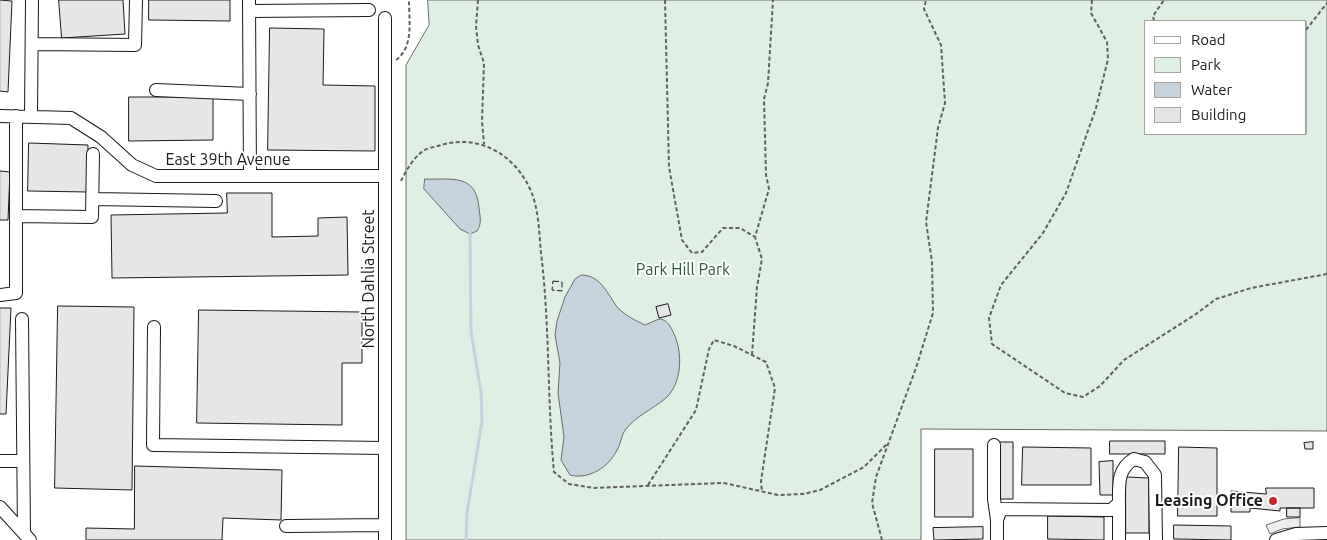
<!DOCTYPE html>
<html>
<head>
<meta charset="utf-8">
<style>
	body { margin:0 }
	#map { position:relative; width:1327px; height:540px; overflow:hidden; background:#fff; font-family:Ubuntu,sans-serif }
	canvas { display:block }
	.legend { position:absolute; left:1144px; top:20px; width:162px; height:115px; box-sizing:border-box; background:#fff; border:1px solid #a3a3a3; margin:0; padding:6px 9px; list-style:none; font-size:15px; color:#1a1a1a }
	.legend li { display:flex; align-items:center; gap:10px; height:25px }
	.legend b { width:25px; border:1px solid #a3a3a3 }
</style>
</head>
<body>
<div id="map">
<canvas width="1327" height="540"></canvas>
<ul class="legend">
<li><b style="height:6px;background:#fff"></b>Road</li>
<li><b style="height:14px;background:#e0efe3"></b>Park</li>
<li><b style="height:14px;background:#c6d2dc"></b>Water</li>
<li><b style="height:14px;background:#e6e6e6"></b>Building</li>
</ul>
</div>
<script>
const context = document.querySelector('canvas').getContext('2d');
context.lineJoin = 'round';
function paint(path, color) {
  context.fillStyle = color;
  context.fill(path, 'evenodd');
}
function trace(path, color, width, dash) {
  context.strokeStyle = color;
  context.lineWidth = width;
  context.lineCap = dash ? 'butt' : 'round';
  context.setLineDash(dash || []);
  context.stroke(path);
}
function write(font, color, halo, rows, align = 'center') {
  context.font = font + ' Ubuntu,sans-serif';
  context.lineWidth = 4;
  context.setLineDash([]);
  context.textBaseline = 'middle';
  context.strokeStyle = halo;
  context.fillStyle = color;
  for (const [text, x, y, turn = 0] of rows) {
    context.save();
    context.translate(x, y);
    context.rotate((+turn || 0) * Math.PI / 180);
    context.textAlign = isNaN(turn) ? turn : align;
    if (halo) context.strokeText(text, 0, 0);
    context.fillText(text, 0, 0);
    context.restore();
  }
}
const green = new Path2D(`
	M 428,0 L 1327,0 L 1327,431 L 921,429 L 921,540 L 406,540 L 406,65 L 429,25 ZM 1146,21 L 1306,21 L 1306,134 L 1146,134 Z`);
const parking = new Path2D(`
	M 1300,518 L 1300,527 L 1282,529 L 1270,534 L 1266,525 L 1284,519 Z`);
const water = new Path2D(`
	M 425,179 C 452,180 476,173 479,208 C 480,216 482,224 477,231 L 470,234 L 460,229 L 424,189 Z
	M 582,275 C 602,276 607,294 618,308 C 626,316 635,320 645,325 L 659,319 C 667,319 671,327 674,334 C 683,353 682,383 666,398 C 653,409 636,416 626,429 C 621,435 621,444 617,450 C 609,467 589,480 570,475 L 561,460 L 564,437 L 558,393 L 560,363 L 555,335 L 557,321 L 565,297 L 575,279 Z`);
const stream = new Path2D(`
	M 466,540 L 467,513 L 482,421 L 481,392 L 471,332 L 470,234`);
const building = new Path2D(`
	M 0,0 L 12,1 L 8,92 L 0,91 Z
	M 59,0 L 123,0 L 125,34 L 62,38 Z
	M 149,0 L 230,0 L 230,21 L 149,20 Z
	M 270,28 L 324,29 L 323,85 L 375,86 L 375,151 L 268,150 Z
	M 129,97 L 213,97 L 213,140 L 129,141 Z
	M 29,143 L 88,145 L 87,192 L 28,191 Z
	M 0,171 L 10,172 L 8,220 L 0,220 Z
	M 227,193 L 272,193 L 272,237 L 318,236 L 318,218 L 347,217 L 348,275 L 112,278 L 111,215 L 227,213 Z
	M 668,304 L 671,315 L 659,318 L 656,307 Z
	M 58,306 L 134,307 L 132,490 L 55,488 Z
	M 0,308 L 11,308 L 6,414 L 0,414 Z
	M 199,310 L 362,312 L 362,363 L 342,363 L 342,425 L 197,423 Z
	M 1110,441 L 1165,441 L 1165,454 L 1110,454 Z
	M 1000,442 L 1013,442 L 1013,499 L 1000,499 Z
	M 1313,442 L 1313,449 L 1305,449 L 1304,443 Z
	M 1023,447 L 1091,448 L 1091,485 L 1022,485 Z
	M 1179,447 L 1217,448 L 1217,516 L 1178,516 Z
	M 935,449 L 973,449 L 973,517 L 935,517 Z
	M 1113,461 L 1113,495 L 1100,495 L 1099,462 Z
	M 135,466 L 282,470 L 281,520 L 223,518 L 222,540 L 86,540 L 86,528 L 134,529 Z
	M 1126,477 L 1149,478 L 1149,533 L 1126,533 Z
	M 1266,488 L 1314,488 L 1314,508 L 1280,508 L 1280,511 L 1250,508 L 1250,512 L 1231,512 L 1231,491 L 1266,494 Z
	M 1287,508 L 1300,508 L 1300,517 L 1287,517 Z
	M 1048,516 L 1104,517 L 1104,540 L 1048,539 Z
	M 1174,525 L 1231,526 L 1231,540 L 1174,539 Z
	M 983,527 L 983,539 L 934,540 L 933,528 Z`);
const path = new Path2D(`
	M 478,0 L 476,26 L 478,45 L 484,63 L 482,121 L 484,144
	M 665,0 L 669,167 L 682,240 L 692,253 L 702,252 L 723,228 L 740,228 L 755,237
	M 1092,0 L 1091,13 L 1107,42 L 1108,59 L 1096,108 L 1066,193 L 1043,233 L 1001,285 L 989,318 L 992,344 L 1065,393 L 1083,397 L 1100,386 L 1124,360 L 1196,314 L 1216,299 L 1251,288 L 1327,274
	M 1154,21 L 1153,16 L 1164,0
	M 1306,30 L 1327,3
	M 396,60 C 414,47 409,20 409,0
	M 401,181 C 406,171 413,158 423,151 C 427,148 435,147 441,145 C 479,134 514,154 530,189 C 539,208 539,233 541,253 C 550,326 547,399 554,472 L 569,484 L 594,488 L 724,483 L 778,495 L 803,494 L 820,490 L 864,467 L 888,443
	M 752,355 L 757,287 L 762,259 L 755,237 L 769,189 L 766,175 L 764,99 L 768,83 L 773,0
	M 648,485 L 696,410 L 709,349 L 714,340 L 734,346 L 766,362 L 775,388 L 761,481 L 762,492
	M 882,540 L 872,503 L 876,477 L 916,368 L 933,313 L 932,262 L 926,222 L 938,128 L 945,103 L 941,45 L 924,9 L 926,0`);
const minor = new Path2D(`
	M 249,0 L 250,176
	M 249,11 L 369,10
	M 385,18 L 385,540
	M 32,44 L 135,45 L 136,0
	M 156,90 L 250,94
	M 0,116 L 71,118 L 101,137 L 132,165 L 156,176 L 384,176
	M 16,116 L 16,216 L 92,217 L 93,154
	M 31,116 L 32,0
	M 93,199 L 216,201
	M 0,295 L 16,293 L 16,216
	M 22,319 L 24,533
	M 154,327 L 153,445 L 385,448
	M 994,445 L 994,499 L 997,520
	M 0,461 L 23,461
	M 1119,503 L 1119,540
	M 0,507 L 30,540
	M 286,526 L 385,525
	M 997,540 L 997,520 L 1001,509 L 1111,510 L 1119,503 C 1119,485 1117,469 1134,459 L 1145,462 L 1155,475 L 1156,540
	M 1276,540 L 1296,534 L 1327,533`);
const fence = new Path2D(`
	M 553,281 L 562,282 L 562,291 L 552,290 Z`);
const markers = [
	[1273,501,5,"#c62828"]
];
const streetNames = [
	["East 39th Avenue",228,160],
	["North Dahlia Street",369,279,-90]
];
const parkNames = [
	["Park Hill Park",683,270]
];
const poiNames = [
	["Leasing Office",1263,501]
];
paint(green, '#e0efe3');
trace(green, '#6a6a6a', 1);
paint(parking, '#ededed');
trace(parking, '#6a6a6a', 1);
paint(water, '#c6d2dc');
trace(water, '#6a6a6a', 1);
trace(stream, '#c6d2dc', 3);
paint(building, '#e6e6e6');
trace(building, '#1a1a1a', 1);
trace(minor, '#1a1a1a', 14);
trace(path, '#5f5f5f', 2, [4, 2.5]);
trace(minor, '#fff', 12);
trace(fence, '#1a1a1a', 1, [6, 2.5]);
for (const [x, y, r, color] of markers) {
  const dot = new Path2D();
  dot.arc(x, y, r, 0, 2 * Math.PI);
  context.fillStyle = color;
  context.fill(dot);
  trace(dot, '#fff', 2);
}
write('16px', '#1a1a1a', '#fff', streetNames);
write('16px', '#2b5a34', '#fff', parkNames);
write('bold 16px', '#1a1a1a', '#fff', poiNames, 'right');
</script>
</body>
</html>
